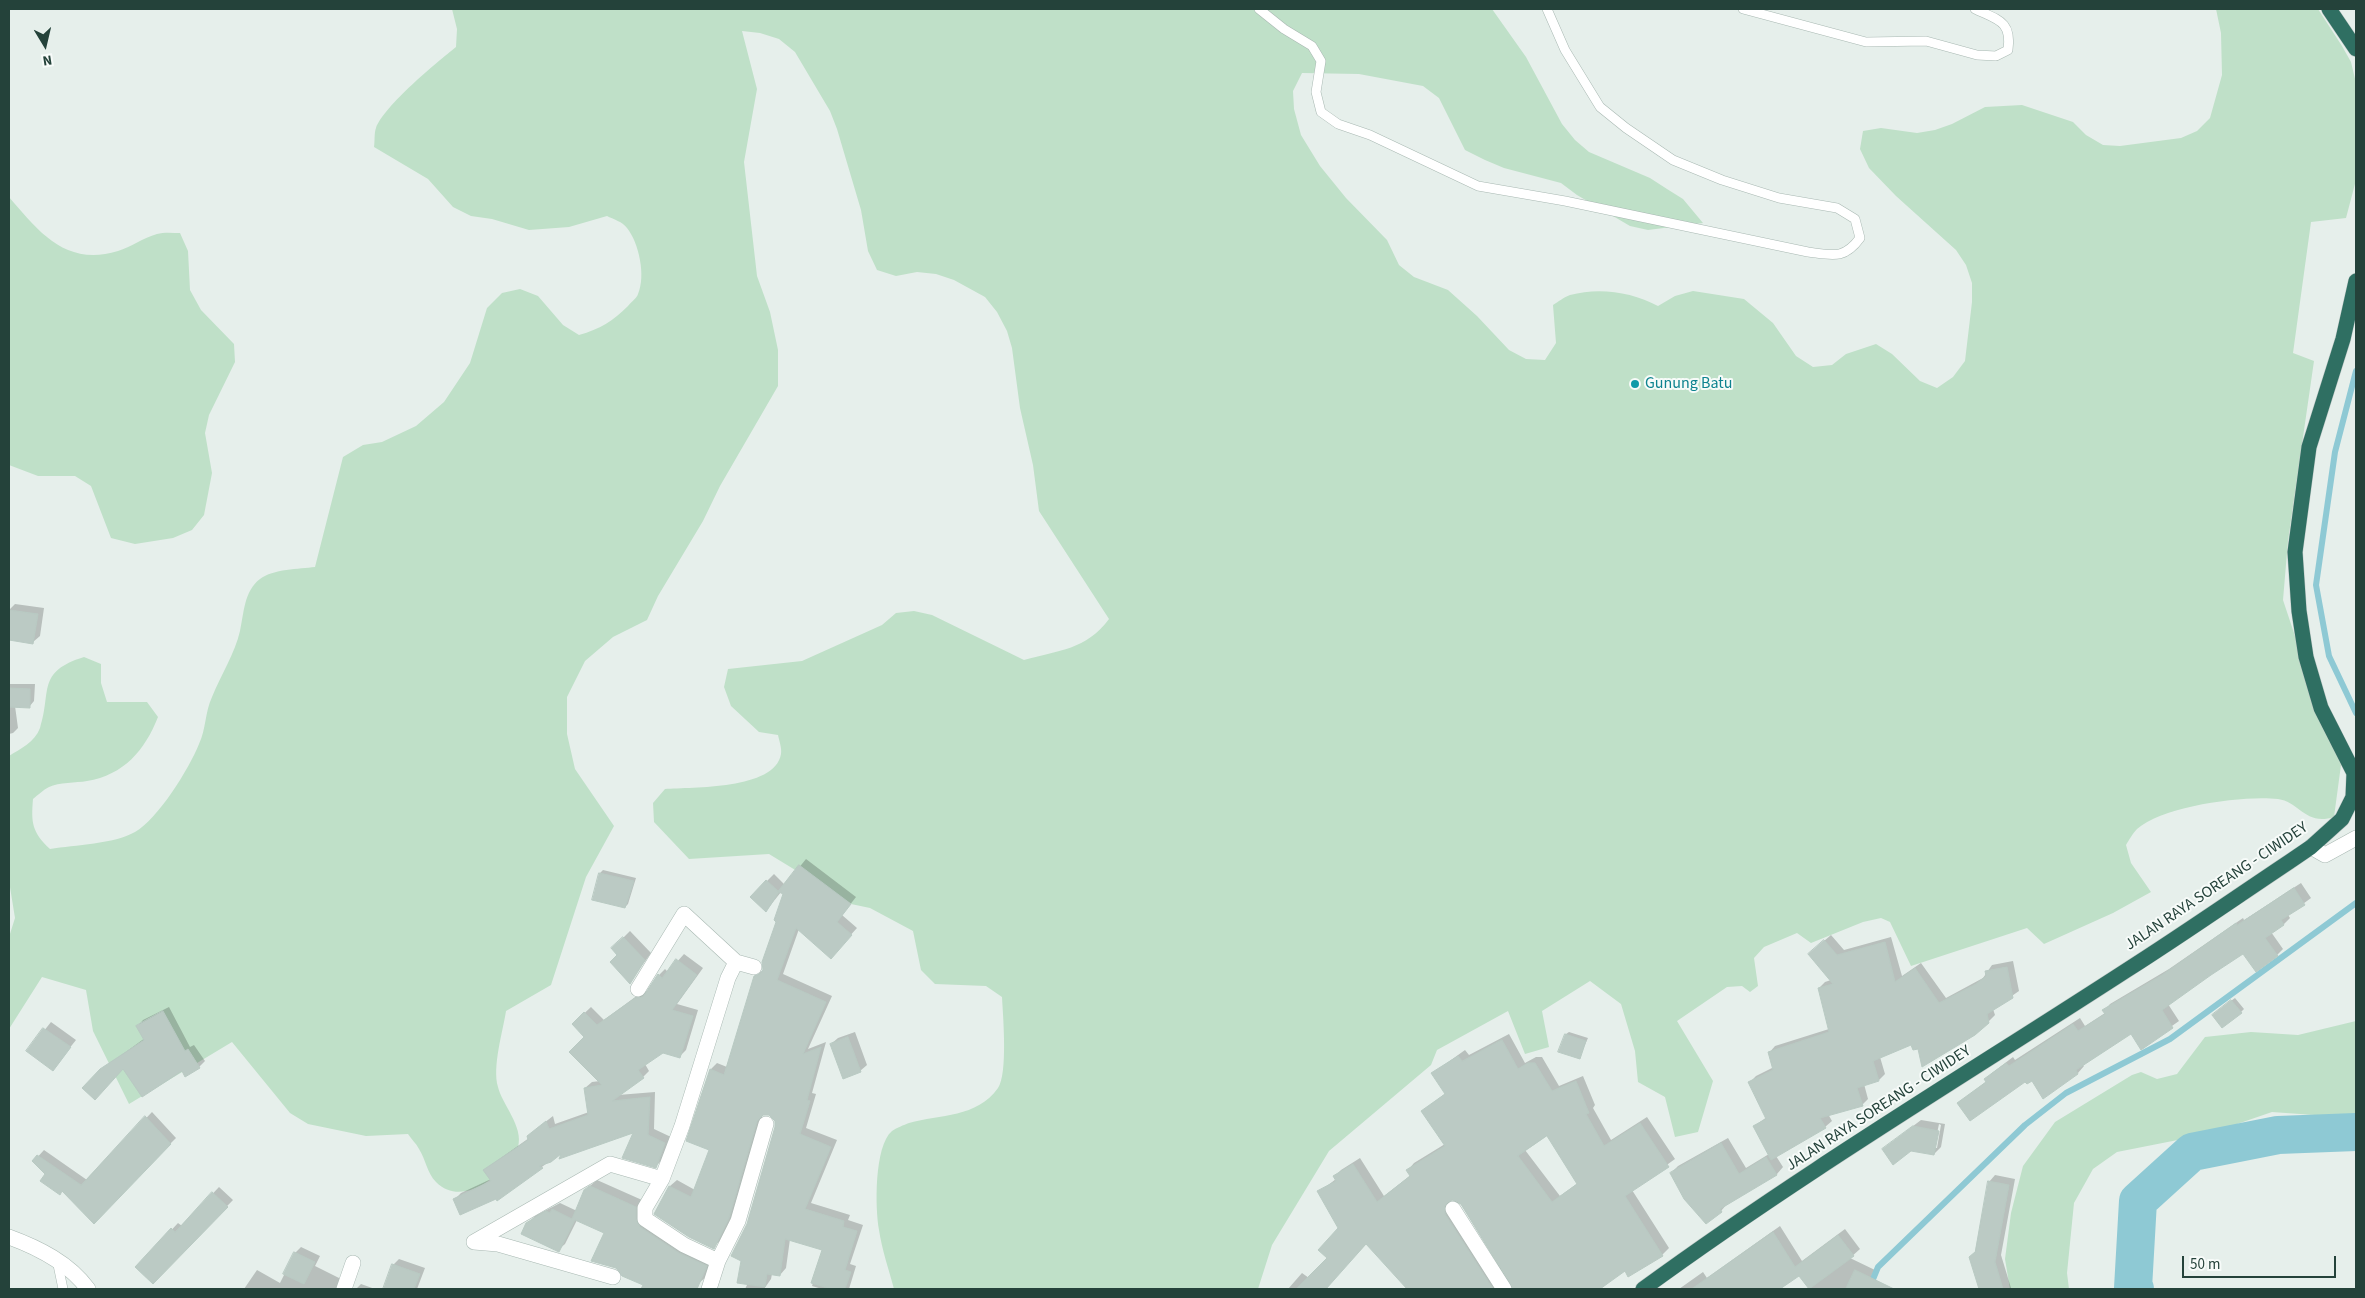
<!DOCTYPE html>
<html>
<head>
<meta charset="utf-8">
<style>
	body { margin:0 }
	#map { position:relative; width:2365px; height:1298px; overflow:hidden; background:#e6efeb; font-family:"Source Sans 3",sans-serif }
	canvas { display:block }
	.frame { position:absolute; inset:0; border:10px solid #24423a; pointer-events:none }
	.north { position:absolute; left:20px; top:20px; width:50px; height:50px; -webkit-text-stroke:4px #f7fbf9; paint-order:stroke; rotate:171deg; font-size:14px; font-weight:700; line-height:20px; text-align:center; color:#24423a }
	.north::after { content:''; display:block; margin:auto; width:18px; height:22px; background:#24423a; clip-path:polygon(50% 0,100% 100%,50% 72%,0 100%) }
	.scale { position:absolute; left:2182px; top:1256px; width:154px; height:22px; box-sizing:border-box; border:2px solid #24423a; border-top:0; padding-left:6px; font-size:15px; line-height:18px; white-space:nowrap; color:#24423a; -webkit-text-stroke:4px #f7fbf9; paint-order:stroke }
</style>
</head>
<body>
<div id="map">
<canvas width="2365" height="1298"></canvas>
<div class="frame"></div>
<div class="north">N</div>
<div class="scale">50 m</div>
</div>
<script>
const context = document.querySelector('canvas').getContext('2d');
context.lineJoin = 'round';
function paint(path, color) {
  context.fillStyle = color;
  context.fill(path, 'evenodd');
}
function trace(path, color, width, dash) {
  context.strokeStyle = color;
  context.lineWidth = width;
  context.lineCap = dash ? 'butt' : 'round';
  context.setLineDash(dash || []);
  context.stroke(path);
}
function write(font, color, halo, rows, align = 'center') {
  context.font = font + ' "Source Sans 3",sans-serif';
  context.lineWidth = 4;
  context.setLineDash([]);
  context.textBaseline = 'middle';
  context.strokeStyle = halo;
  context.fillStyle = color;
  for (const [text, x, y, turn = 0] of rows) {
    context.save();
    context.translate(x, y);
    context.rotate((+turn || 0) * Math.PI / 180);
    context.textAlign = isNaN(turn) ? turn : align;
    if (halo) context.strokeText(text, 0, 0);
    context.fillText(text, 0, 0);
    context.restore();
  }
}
const green = new Path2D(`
	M 452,9 L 1492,9 L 1526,57 L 1562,124 L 1575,140 L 1589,152 L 1650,178 L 1667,189 L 1683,199 L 1703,223 L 1648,230 L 1630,226 L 1577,195 L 1561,183 L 1504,168 L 1485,160 L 1465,150 L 1439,98 L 1423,86 L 1359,74 L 1302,73 L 1293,91 L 1294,109 L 1301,135 L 1320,166 L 1346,198 L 1387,240 L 1399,265 L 1414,277 L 1448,290 L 1477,316 L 1509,350 L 1526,359 L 1545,360 L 1556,343 L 1553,305 C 1558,302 1564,297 1570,295 C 1599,287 1632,292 1658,306 L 1675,296 L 1693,291 L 1744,299 L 1773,323 L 1796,356 L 1813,367 L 1832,365 L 1846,354 L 1876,344 L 1892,354 L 1920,381 L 1937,388 L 1953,377 L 1965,361 L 1972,302 L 1972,283 L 1966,265 L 1956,250 L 1896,196 L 1869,168 L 1860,149 L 1863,131 L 1881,128 L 1917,133 L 1935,130 L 1952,124 L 1985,107 L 2022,105 L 2073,122 L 2086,135 L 2103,145 L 2120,146 L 2181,138 L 2197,131 L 2210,118 L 2222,75 L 2221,33 L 2216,9 L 2318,9 L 2342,46 L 2351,62 L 2356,83 L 2356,180 L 2346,218 L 2311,222 L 2293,353 L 2314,361 L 2288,541 L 2283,600 L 2323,720 L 2341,765 L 2334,817 C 2305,826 2300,802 2278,799 C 2244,795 2163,806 2137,829 C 2133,833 2129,840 2126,845 L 2131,863 L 2151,892 L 2113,913 L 2044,944 L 2027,928 L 1911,966 L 1890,922 L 1881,918 L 1863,922 L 1811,943 L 1797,933 L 1764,947 L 1754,958 L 1758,986 L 1750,992 L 1742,986 L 1727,987 L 1677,1021 L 1713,1081 L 1698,1132 L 1675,1137 L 1665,1097 L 1638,1082 L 1635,1051 L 1621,1004 L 1590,981 L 1542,1011 L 1549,1047 L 1525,1054 L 1508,1011 L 1437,1050 L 1431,1065 L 1329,1151 L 1272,1245 L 1258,1289 L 894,1289 C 889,1270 882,1250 879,1230 C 875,1209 874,1146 892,1131 C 896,1128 904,1125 909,1123 C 940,1114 977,1118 998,1088 C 1008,1074 1003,1016 1002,997 L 986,986 L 935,984 L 921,970 L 913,931 L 870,908 L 851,904 L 769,854 L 689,859 L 654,822 L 653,803 L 665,789 C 692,787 775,790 781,754 C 782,748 779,740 778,735 L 759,732 L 731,706 L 724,687 L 728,669 L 802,661 L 882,625 L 896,613 L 914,611 L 932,615 L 1024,660 C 1059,650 1086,650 1109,619 L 1039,511 L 1033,465 L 1020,408 L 1012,348 L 1007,331 L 997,312 L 985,297 L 954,280 L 936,274 L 917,272 L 896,276 L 877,270 L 868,251 L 861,210 L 837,129 L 830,111 L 795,52 L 779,39 L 760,33 L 742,31 L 757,89 L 744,162 L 757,276 L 770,312 L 778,350 L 778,386 L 720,486 L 703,521 L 658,596 L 647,620 L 613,637 L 585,661 L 567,697 L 567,734 L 575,769 L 614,826 L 586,877 L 551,985 L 506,1011 C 503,1031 492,1067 498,1087 C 502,1104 524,1127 518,1147 C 517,1151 512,1156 509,1160 C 495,1181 460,1206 436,1182 C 427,1173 426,1160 419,1149 C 416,1143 411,1139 408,1134 L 366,1136 L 308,1124 L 290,1113 L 232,1042 L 129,1104 L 93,1031 L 86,990 L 42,977 L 9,1029 L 9,937 L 15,918 L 9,881 L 9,756 C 20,749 35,742 40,728 C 52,691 36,672 84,657 L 101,664 L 101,683 L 107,702 L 147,702 L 158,717 C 145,750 124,775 87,781 C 76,783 59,782 49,787 C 43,790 38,795 33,799 C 31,823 32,832 50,849 C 75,845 114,844 135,832 C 158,819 189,769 199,744 C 206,729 205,712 212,697 C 221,675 235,653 240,631 C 244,613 244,591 260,579 C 273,569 299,569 315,567 L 343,457 L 363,445 L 382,442 L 416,426 L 444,402 L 470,363 L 487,308 L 502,293 L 520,289 L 538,296 L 563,325 L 579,335 C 600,329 613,321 628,306 C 631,302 637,298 638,294 C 646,276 639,243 627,228 C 623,222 613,219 607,216 L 569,227 L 529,230 L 492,219 L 471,216 L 453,207 L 428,179 L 374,147 C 375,141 374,133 376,128 C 384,106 437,62 456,47 L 457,29 Z
	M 9,197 C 39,232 66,267 118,251 C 131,247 143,238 157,234 C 164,232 173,233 180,233 L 188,251 L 190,290 L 201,310 L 234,344 L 235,362 L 209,415 L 205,433 L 212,473 L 204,515 L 192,530 L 173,538 L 135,544 L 111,538 L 91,486 L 75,476 L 38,476 L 9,465 Z
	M 2356,1021 L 2356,1118 L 2272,1112 L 2208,1134 L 2117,1152 L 2093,1169 L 2074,1203 L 2067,1273 L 2069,1289 L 2010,1289 L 2005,1259 L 2011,1213 L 2023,1166 L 2055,1122 L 2132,1075 L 2141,1072 L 2157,1079 L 2177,1074 L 2205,1037 L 2251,1032 L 2298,1035 Z`);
const shadow = new Path2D(`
	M 15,604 L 44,608 L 40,636 L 33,642 L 9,639 L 9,610 Z
	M 9,684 L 35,684 L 34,701 L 29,707 L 15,706 L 18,728 L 13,733 L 9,734 Z
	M 806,859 L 856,897 L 842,915 L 857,928 L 837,950 L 799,929 L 783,974 L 832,996 L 808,1049 L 826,1042 L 812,1093 L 816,1094 L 806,1128 L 837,1140 L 811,1203 L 850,1215 L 848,1220 L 863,1225 L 850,1264 L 856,1266 L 849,1289 L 822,1289 L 812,1286 L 824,1249 L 790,1239 L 786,1268 L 780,1275 L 772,1274 L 771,1279 L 764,1289 L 745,1289 L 748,1283 L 748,1224 L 776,1127 L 776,1121 L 770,1114 L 763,1114 L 735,1210 L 720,1241 L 713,1247 L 656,1213 L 656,1211 L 670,1186 L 677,1180 L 695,1190 L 711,1149 L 711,1069 L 717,1063 L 727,1067 L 755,977 L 764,969 L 785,894 L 781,892 L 766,911 L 751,897 L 774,874 L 785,885 Z
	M 603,870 L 636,878 L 628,904 L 625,907 L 600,873 Z
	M 2301,883 L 2311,898 L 2288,915 L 2290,918 L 2284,924 L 2271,932 L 2283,949 L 2277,955 L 2243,952 L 2168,1004 L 2179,1021 L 2141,1048 L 2131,1033 L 2083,1065 L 2084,1066 L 2078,1073 L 2044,1097 L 2033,1079 L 1958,1103 L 1987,1081 L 1986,1079 L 1992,1073 L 2013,1057 L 2015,1060 L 2080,1018 L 2085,1026 L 2105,1013 L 2104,1011 L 2110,1004 L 2169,969 L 2243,918 L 2244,920 Z
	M 630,931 L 651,953 L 630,982 L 619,955 L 613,948 Z
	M 1831,935 L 1844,950 L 1891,937 L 1902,976 L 1921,963 L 1946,998 L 1983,978 L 1992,965 L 2013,961 L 2019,991 L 1993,1009 L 1995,1015 L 1988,1022 L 1918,1047 L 1912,1043 L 1880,1057 L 1885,1074 L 1879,1080 L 1864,1084 L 1868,1099 L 1862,1105 L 1828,1114 L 1832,1121 L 1825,1127 L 1776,1156 L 1783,1167 L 1777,1174 L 1727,1204 L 1721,1211 L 1671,1173 L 1678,1166 L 1728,1138 L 1746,1168 L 1769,1154 L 1754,1126 L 1767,1117 L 1750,1082 L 1756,1076 L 1774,1067 L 1769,1053 L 1775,1046 L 1829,1029 L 1819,988 L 1825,982 L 1831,980 L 1816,948 Z
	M 684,954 L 703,968 L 677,1004 L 698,1010 L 686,1050 L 680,1056 L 663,1052 L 645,1064 L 649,1071 L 643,1077 L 618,1095 L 655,1092 L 654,1129 L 671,1137 L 662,1160 L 656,1166 L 635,1131 L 565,1150 L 498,1199 L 496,1197 L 455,1199 L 461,1193 L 491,1179 L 484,1170 L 529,1138 L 535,1130 L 553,1116 L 555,1124 L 589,1112 L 585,1088 L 592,1082 L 600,1081 L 586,1037 L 573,1024 L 591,1007 L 604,1020 L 642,992 L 648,991 L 659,975 L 665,969 L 668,972 Z
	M 2235,998 L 2244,1009 L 2241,1012 L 2216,1012 Z
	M 169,1007 L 190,1047 L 194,1045 L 205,1061 L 199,1067 L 182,1070 L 123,1067 L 101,1070 L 145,1038 L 138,1026 L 143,1020 Z
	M 51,1022 L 76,1040 L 53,1069 L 28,1051 Z
	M 855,1032 L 867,1065 L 860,1071 L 831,1044 L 838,1038 Z
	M 1569,1032 L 1588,1038 L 1579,1058 L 1566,1034 Z
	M 1509,1034 L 1525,1063 L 1536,1057 L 1542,1057 L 1559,1086 L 1583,1076 L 1595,1105 L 1593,1108 L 1611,1140 L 1647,1117 L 1675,1159 L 1632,1190 L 1669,1248 L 1662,1255 L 1625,1269 L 1598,1289 L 1514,1289 L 1513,1284 L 1458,1200 L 1450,1200 L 1451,1207 L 1505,1289 L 1453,1289 L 1443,1277 L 1427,1289 L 1409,1289 L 1367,1243 L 1324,1289 L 1320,1286 L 1317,1289 L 1288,1289 L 1302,1273 L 1309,1278 L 1329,1258 L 1340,1228 L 1319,1192 L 1336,1179 L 1334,1177 L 1341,1170 L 1360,1158 L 1384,1196 L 1411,1175 L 1408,1170 L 1414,1163 L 1445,1144 L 1422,1111 L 1446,1093 L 1433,1073 L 1465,1050 L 1469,1055 ZM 1547,1134 L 1578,1183 L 1560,1196 L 1525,1150 Z
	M 152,1112 L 176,1138 L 114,1200 L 47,1174 L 34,1161 L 44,1150 L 87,1180 Z
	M 1921,1120 L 1945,1124 L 1941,1147 L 1934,1154 L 1911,1150 L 1883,1149 ZM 1939,1124 L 1941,1125 L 1937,1148 L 1934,1148 Z
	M 1995,1175 L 2015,1179 L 2001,1255 L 2011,1288 L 1980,1289 L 1970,1258 L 1976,1252 L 1989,1182 Z
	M 597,1180 L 642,1200 L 642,1212 L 712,1259 L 706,1277 L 699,1283 L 697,1282 L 695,1289 L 643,1289 L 645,1284 L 605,1232 L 577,1220 L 565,1244 L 558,1250 L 527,1224 L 535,1216 L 560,1203 L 577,1211 L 585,1190 Z
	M 219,1187 L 233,1200 L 153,1282 L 137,1267 L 178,1223 L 182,1226 Z
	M 1780,1226 L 1802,1261 L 1845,1229 L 1860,1249 L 1850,1258 L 1877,1271 L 1869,1289 L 1810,1289 L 1800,1275 L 1777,1289 L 1679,1289 L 1703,1272 L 1707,1278 Z
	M 301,1247 L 320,1256 L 315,1266 L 341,1279 L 344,1289 L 244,1289 L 257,1270 L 280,1283 L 295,1253 Z
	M 399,1259 L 425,1268 L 417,1289 L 385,1289 L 393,1265 Z
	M 361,1284 L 375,1289 L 356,1289 Z`);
const stream = new Path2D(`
	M 2356,371 L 2335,452 L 2316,585 L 2329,656 L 2356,713
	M 1869,1289 L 1878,1267 L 2025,1125 L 2066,1093 L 2170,1039 L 2356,903`);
const river = new Path2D(`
	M 2135,1289 L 2133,1288 L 2138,1201 L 2192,1152 L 2278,1135 L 2356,1132`);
const building = new Path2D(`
	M 9,610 L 38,614 L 33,644 L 9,640 Z
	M 9,688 L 30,689 L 30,708 L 9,707 Z
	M 799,865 L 851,904 L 837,922 L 852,935 L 831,959 L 796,928 L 777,980 L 826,1002 L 803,1054 L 821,1047 L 807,1100 L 810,1101 L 800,1134 L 831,1147 L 805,1209 L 844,1221 L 843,1227 L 857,1231 L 845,1270 L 851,1272 L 845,1289 L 831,1289 L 811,1283 L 822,1250 L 785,1239 L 780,1276 L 767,1274 L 765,1287 L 737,1283 L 741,1261 L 731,1256 L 747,1224 L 775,1127 L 775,1121 L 769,1115 L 763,1115 L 757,1121 L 729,1218 L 714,1249 L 689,1237 L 654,1214 L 669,1186 L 691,1197 L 709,1150 L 686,1141 L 710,1069 L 724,1075 L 754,976 L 760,974 L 763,970 L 762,962 L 776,922 L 774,920 L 783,894 L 779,892 L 766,912 L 750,897 L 766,880 L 778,891 Z
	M 599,873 L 634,881 L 625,908 L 592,900 Z
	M 2294,888 L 2305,905 L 2281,920 L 2284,925 L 2265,938 L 2278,956 L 2256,972 L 2243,954 L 2211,975 L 2162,1010 L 2173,1028 L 2141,1050 L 2131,1034 L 2076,1070 L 2078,1074 L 2043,1099 L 2032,1081 L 2027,1084 L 2025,1082 L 1970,1121 L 1957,1103 L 1986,1082 L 1984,1079 L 2006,1063 L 2009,1066 L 2073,1024 L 2078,1031 L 2105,1014 L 2102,1010 L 2162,975 L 2236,923 L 2237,925 Z
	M 623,937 L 645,960 L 630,984 L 610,962 L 617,955 L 611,948 Z
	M 1824,940 L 1837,955 L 1885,942 L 1895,982 L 1915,968 L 1939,1003 L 1976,984 L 1986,976 L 1985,971 L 2007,967 L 2013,998 L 1987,1014 L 1989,1023 L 1975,1035 L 1922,1067 L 1918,1049 L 1913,1050 L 1911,1045 L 1873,1061 L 1879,1081 L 1857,1088 L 1863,1106 L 1820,1118 L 1826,1128 L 1771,1160 L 1753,1126 L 1766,1119 L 1748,1082 L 1773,1070 L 1768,1052 L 1829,1032 L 1818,988 L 1833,984 L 1808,954 Z
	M 676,959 L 697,975 L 672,1010 L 693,1016 L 680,1058 L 663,1053 L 638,1070 L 644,1078 L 612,1101 L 650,1097 L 648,1135 L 665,1143 L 656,1168 L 622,1158 L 633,1133 L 559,1159 L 561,1154 L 551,1162 L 539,1166 L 543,1168 L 497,1201 L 496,1199 L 460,1215 L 453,1199 L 491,1181 L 483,1170 L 528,1140 L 527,1136 L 546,1121 L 549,1129 L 588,1115 L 584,1088 L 602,1085 L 569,1052 L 584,1037 L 572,1024 L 584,1012 L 597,1025 L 635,998 L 643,997 L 658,974 L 662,978 Z
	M 2231,1000 L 2242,1013 L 2222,1028 L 2212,1015 Z
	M 163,1011 L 185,1051 L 188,1049 L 200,1068 L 185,1077 L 182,1071 L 142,1097 L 123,1069 L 95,1100 L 82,1088 L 100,1069 L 144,1040 L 136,1026 Z
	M 43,1028 L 71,1047 L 53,1071 L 26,1051 Z
	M 1565,1034 L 1586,1041 L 1580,1059 L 1558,1052 Z
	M 848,1037 L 861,1072 L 843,1079 L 830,1044 Z
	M 1502,1040 L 1518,1069 L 1528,1063 L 1535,1063 L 1552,1091 L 1576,1081 L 1589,1113 L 1586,1114 L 1604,1146 L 1640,1123 L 1669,1167 L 1625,1196 L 1663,1256 L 1628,1277 L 1625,1271 L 1600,1289 L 1513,1289 L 1461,1204 L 1452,1200 L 1445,1205 L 1445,1214 L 1493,1289 L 1407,1289 L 1366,1244 L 1326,1289 L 1296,1289 L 1327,1258 L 1318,1250 L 1338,1228 L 1317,1191 L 1336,1181 L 1333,1176 L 1353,1164 L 1377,1202 L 1410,1176 L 1406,1170 L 1445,1146 L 1421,1111 L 1445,1094 L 1431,1073 L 1458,1056 L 1462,1061 ZM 1547,1136 L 1577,1184 L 1552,1202 L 1518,1156 Z
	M 145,1116 L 171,1144 L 94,1224 L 62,1191 L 60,1195 L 40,1181 L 45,1174 L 32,1161 L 37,1155 L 81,1185 Z
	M 1913,1126 L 1939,1131 L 1934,1155 L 1911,1151 L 1893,1165 L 1882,1149 Z
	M 1721,1143 L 1739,1174 L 1766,1157 L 1777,1175 L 1720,1209 L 1722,1212 L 1706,1224 L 1684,1199 L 1670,1173 Z
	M 1988,1181 L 2009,1185 L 1995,1262 L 2003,1289 L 1979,1289 L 1969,1257 L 1975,1252 Z
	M 590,1186 L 636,1207 L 636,1219 L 640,1227 L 679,1253 L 707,1266 L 697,1289 L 641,1289 L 643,1285 L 622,1276 L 616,1268 L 591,1261 L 604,1233 L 575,1220 L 559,1252 L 521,1234 L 526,1223 L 546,1211 L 550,1213 L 552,1209 L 572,1219 L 584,1190 Z
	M 212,1192 L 228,1207 L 153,1284 L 135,1267 L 171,1228 L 175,1232 Z
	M 1773,1232 L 1795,1267 L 1838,1235 L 1854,1256 L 1809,1289 L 1799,1276 L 1780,1289 L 1692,1289 Z
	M 294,1252 L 315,1262 L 304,1284 L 283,1274 Z
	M 392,1264 L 420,1274 L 414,1289 L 383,1289 Z
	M 1855,1270 L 1894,1289 L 1846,1289 Z`);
const lane = new Path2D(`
	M 1259,9 L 1284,29 L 1312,46 L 1321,61 L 1316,92 L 1321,112 L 1338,124 L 1370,135 L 1478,186 L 1565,201 L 1808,252 C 1832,255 1844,260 1860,238 L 1855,219 L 1837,208 L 1779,198 L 1722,180 L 1673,160 L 1626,128 L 1600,107 L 1565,50 L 1547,9
	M 1743,9 L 1866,42 L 1926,41 L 1977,55 L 1996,56 L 2008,50 C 2012,21 1998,20 1975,9
	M 57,1260 L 63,1289`);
const street = new Path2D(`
	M 2311,847 L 2325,855 L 2356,838
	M 638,989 L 684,914 L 736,962
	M 1453,1209 L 1504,1289
	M 9,1237 C 39,1248 69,1263 88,1289
	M 718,1261 L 684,1245 L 645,1219 L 645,1208 L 662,1179 L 682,1126 L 728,978 L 736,962 L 754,967
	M 613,1277 L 498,1244 L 474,1242 L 610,1164 L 662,1179
	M 344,1289 L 353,1263
	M 709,1289 L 718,1261 L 738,1221 L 766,1124`);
const highway = new Path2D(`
	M 2329,9 L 2356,49
	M 1643,1289 C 1799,1175 1965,1075 2127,970 C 2182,935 2235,898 2289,862 L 2311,847 L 2342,819 L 2353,797 L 2354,773 L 2321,708 L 2306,657 L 2299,611 L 2295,552 L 2309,447 L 2343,339 L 2356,281`);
const markers = [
	[1635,384,5,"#0f9aa8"]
];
const cultureNames = [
	["Gunung Batu",1645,384]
];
const streetNames = [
	["JALAN RAYA SOREANG - CIWIDEY",2217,887,-34],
	["JALAN RAYA SOREANG - CIWIDEY",1879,1109,-33]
];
paint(green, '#bfe0c8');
paint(shadow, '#0003');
trace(stream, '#8ec9d4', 6);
trace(river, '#8ec9d4', 38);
paint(building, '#bbcac4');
trace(building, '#b8c9c2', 1);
trace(lane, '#a8b8b2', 10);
trace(street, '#a8b8b2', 16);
trace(highway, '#c2cac8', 16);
trace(lane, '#fff', 9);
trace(street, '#fff', 15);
trace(highway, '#2f6f62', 15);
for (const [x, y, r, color] of markers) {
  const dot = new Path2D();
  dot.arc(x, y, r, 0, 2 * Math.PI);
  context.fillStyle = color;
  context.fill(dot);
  trace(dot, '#f7fbf9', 2);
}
write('16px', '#0d838f', '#f7fbf9', cultureNames, 'left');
write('16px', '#24423a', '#f7fbf9', streetNames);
</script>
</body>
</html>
